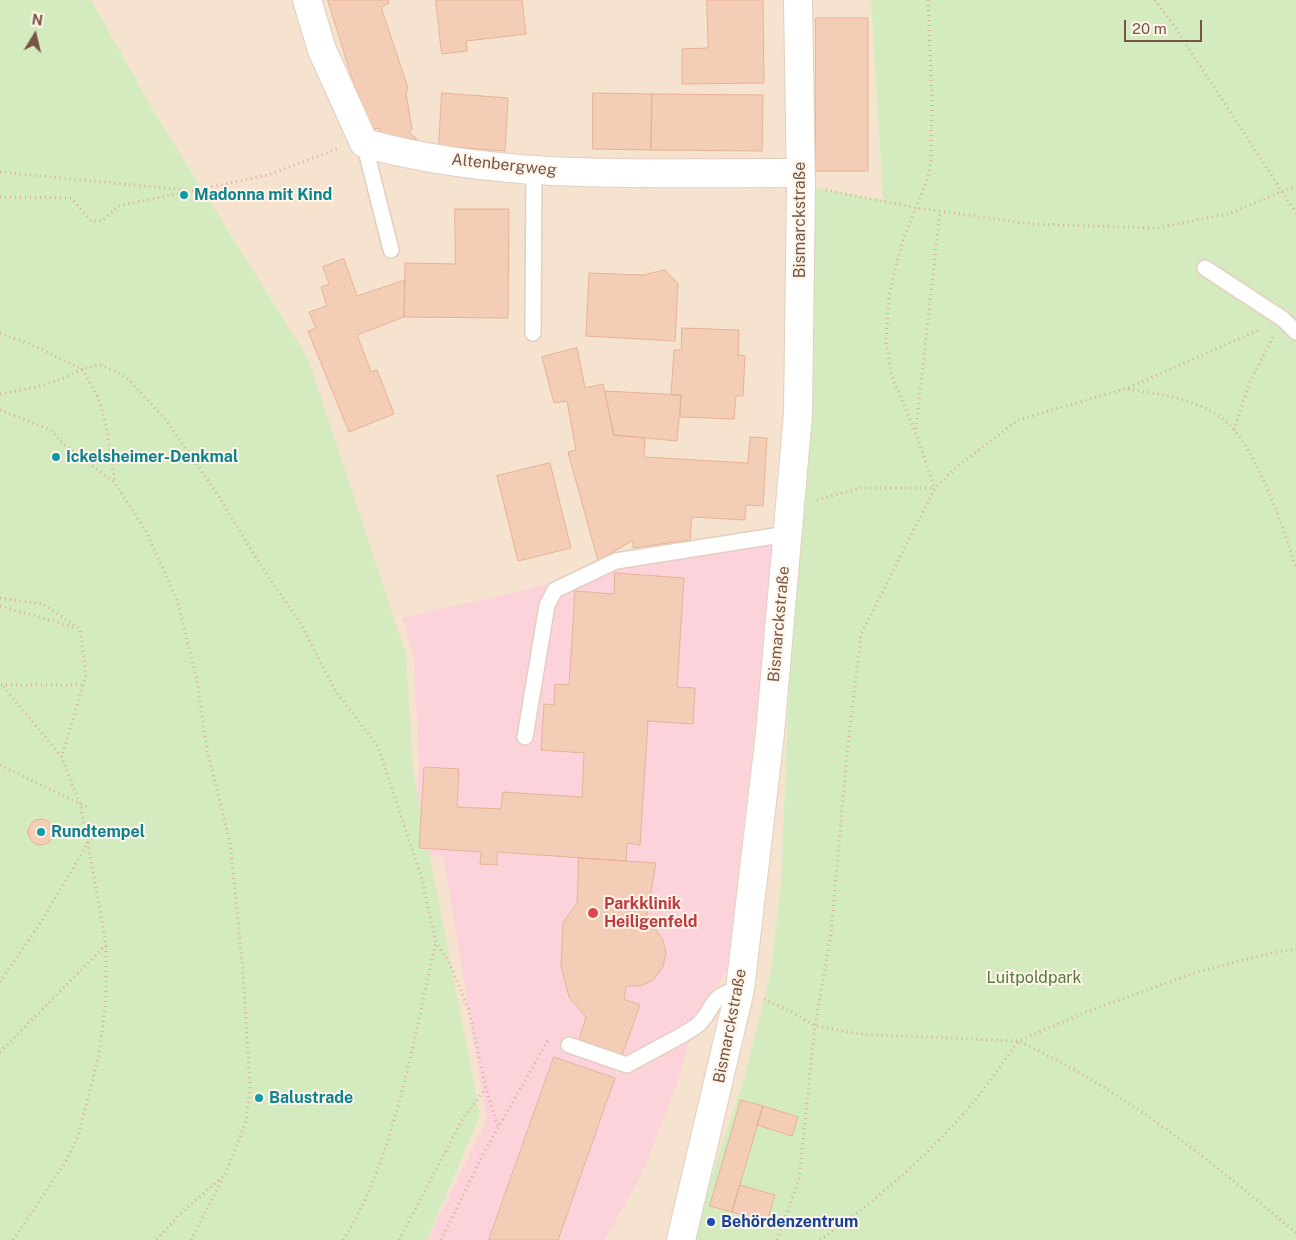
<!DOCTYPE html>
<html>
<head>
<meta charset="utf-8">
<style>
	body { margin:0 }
	#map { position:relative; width:1296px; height:1240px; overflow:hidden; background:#fdf1e1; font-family:"Public Sans",sans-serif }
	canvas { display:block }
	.north { position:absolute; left:10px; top:10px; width:50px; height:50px; -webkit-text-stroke:4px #fff5e8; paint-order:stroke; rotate:9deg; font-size:14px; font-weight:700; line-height:20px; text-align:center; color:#765546 }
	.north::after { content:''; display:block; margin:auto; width:18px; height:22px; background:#765546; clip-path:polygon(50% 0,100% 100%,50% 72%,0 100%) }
	.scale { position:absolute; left:1124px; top:20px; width:78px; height:22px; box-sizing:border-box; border:2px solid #765546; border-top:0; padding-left:6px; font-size:15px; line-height:18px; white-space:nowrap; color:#765546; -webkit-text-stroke:4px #fff5e8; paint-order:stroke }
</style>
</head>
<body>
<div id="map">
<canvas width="1296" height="1240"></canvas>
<div class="north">N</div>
<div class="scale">20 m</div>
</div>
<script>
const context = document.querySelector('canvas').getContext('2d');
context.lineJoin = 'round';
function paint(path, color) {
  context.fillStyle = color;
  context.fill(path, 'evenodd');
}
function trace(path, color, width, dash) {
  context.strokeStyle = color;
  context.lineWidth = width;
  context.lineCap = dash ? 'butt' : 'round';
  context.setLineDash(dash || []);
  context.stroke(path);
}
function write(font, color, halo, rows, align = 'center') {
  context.font = font + ' "Public Sans",sans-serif';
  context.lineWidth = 4;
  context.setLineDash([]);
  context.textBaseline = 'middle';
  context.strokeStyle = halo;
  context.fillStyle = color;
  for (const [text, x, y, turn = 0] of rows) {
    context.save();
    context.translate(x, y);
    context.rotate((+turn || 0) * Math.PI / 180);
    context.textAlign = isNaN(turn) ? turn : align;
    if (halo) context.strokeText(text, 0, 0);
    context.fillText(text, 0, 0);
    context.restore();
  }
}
const residential = new Path2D(`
	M 91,0 L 871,0 L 883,200 L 802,185 L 796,506 L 781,884 L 770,975 L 744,1079 L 690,1240 L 427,1240 L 480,1115 L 308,358 L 158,118 Z`);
const medical = new Path2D(`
	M 777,531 L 727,971 L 697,1011 L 677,1084 L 641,1176 L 604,1240 L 427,1240 L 487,1120 L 443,856 L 413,852 L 419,768 L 414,656 L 402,618 L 526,590 L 630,557 Z`);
const green = new Path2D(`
	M 0,0 L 91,0 L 158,118 L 308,358 L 406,655 L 413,769 L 480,1115 L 427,1240 L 0,1240 Z
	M 871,0 L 1296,0 L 1296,1240 L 690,1240 L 744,1079 L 770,975 L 781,884 L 796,506 L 801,185 L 883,200 Z`);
const building = new Path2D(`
	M 328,0 L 388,0 L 389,3 L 381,7 L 408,88 L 406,93 L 412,129 L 409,133 L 417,139 L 403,143 L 383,139 L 379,128 L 369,131 Z
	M 436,0 L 522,0 L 526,34 L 466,41 L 467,51 L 442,54 Z
	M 707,0 L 763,0 L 764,83 L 682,84 L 682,49 L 708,48 Z
	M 816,18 L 868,18 L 868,171 L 816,171 Z
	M 442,93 L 508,98 L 505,151 L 439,146 Z
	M 593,93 L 652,94 L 651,150 L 593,149 Z
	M 652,94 L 763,95 L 762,151 L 651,150 Z
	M 455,209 L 509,209 L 508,318 L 404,317 L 405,263 L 455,264 Z
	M 344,259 L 357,296 L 405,280 L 404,317 L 357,335 L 371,372 L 377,370 L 394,414 L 349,432 L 308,331 L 316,328 L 309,312 L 327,306 L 321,287 L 329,284 L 323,267 Z
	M 665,270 L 678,284 L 675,341 L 586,336 L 589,273 L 643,275 Z
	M 682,328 L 739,330 L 738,355 L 745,356 L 743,396 L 736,396 L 734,419 L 680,417 L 681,395 L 671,395 L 674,350 L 681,350 Z
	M 577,348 L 585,388 L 603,384 L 614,435 L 645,438 L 644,457 L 748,463 L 750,437 L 767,438 L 763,506 L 746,505 L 745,520 L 692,517 L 690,540 L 633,548 L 633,540 L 598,561 L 568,452 L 576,450 L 567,401 L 554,403 L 542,357 Z
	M 605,391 L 681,395 L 677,441 L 614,435 Z
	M 550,463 L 571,548 L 518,561 L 497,476 Z
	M 615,573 L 684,578 L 677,687 L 695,688 L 693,724 L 648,721 L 640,845 L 627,843 L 626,861 L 497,852 L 497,865 L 480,864 L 481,852 L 419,848 L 424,767 L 459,769 L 457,807 L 501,809 L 503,792 L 582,797 L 584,753 L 541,750 L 544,704 L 554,705 L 555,684 L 569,685 L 575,591 L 614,594 Z
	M28 832a13 13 0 1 1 26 0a13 13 0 1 1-26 0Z
	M 579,858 L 656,863 L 645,924 L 656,930 L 663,940 L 666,953 L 663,967 L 653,980 L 641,986 L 626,986 L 624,999 L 640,1005 L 622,1055 L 579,1040 L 586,1017 L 569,997 L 561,966 L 563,923 L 577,903 Z
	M 554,1057 L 615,1078 L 558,1240 L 489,1240 Z
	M 741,1100 L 763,1106 L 732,1212 L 710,1206 Z
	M 763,1106 L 798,1117 L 792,1136 L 757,1125 Z
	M 740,1185 L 775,1195 L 767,1222 L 732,1212 Z`);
const path = new Path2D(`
	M 928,0 L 932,98 L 931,160 L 928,178 L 904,237 L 896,264 L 889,296 L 886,343 L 892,377 L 915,431 L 935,488
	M 1155,0 L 1173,24 L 1296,213
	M 0,172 L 186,190
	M 826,190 L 917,208 L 1030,224 L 1156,228 L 1228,214 L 1296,186
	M 0,197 L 71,198 L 91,221 L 102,221 L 118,206 L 268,175 L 337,149
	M 0,333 L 30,344 L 82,369 L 98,397 L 106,425 L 115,483
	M 1128,389 C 1159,394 1190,398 1216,414 C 1254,436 1283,528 1296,568
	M 0,394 L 41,386 L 64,378 L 82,369 L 100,365 L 115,371 L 128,379 L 166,420 L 216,492 L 261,566 L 301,624 L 335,690 L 378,747 L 421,876 L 436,942 L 449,962 L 469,1011 L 486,1088 L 498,1127
	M 0,410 L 51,430 L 63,444 L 115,483 L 146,531 L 177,600 L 197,680 L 207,750 L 230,842 L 243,971 L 250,1088 L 246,1121 L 225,1175 L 182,1212 L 156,1240
	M 916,429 L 940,211
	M 1234,430 L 1249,384 L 1273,337
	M 817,500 L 861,488 L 935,488
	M 0,598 L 43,604 L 80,629 L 86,675 L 62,756
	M 0,606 L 77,628
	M 1,685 L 83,685
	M 0,765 L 80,804 L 89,807
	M 0,982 L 39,925 L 88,843 L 80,804 L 61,756 L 2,685
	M 764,999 L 792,1012 L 815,1026 L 860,1034 L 1018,1041 L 1086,1012 L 1194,973 L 1271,953 L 1296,949
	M 0,1052 L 106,945
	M 13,1240 L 65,1163 L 78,1136 L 99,1055 L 106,998 L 106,945 L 88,843 L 95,836
	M 191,1240 L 223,1178
	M 343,1240 C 395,1160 414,1035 436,942
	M 399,1240 L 462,1120 L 486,1088
	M 441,1240 L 482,1156 L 548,1040
	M 777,1240 L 799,1179 L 815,1026 L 831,933 L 847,754 L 861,634 L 935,488 L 959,465 L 1018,420 L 1128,388 L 1261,329
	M 820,1240 C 875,1202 927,1156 971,1105 C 988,1085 1003,1062 1018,1041 C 1121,1088 1210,1160 1296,1233`);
const service = new Path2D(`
	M 364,143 L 391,250
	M 1205,268 L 1283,319 L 1296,332
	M 533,333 L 534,171
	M 525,737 L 547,605 L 555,590 L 616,561 L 787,534
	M 569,1045 L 627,1065 C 649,1052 674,1041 695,1027 C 716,1012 705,996 740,989`);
const minor = new Path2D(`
	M 307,0 L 322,50 L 364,143 C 505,182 655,172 800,173
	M 681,1240 L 740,989 L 770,733 L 798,414 L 801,185 L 798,0`);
const markers = [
	[184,195,5,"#0f9aa8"],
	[56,457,5,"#0f9aa8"],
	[41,832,5,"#0f9aa8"],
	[593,913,6,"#e0444e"],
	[259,1098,5,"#0f9aa8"],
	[711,1222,5,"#1a4fb4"]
];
const streetNames = [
	["Altenbergweg",504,165,6],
	["Bismarckstraße",800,220,-90],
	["Bismarckstraße",779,624,-85],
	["Bismarckstraße",730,1026,-79]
];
const cultureNames = [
	["Madonna mit Kind",194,195],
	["Ickelsheimer-Denkmal",66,457],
	["Rundtempel",51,832],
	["Balustrade",269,1098]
];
const healthNames = [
	["Parkklinik",604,904],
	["Heiligenfeld",604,922]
];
const parkNames = [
	["Luitpoldpark",1034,978]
];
const transitNames = [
	["Behördenzentrum",721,1222]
];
paint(residential, '#f5e2cf');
paint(medical, '#fcd3da');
paint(green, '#d3ebbf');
paint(building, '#f4cdb7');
trace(building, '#e8b296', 1);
trace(service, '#e4cebf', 18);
trace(minor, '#e4cebf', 30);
trace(path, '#d9b09a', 3, [1, 4]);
trace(service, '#fff', 15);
trace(minor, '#fff', 28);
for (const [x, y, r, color] of markers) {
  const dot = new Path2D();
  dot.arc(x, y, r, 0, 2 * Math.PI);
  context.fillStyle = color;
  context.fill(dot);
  trace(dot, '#fff5e8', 2);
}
write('16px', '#765546', '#fff5e8', streetNames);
write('bold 16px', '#0d838f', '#fff5e8', cultureNames, 'left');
write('bold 16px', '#be3a42', '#fff5e8', healthNames, 'left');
write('16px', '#537c3e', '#fff5e8', parkNames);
write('bold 16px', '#164399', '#fff5e8', transitNames, 'left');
</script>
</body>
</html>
